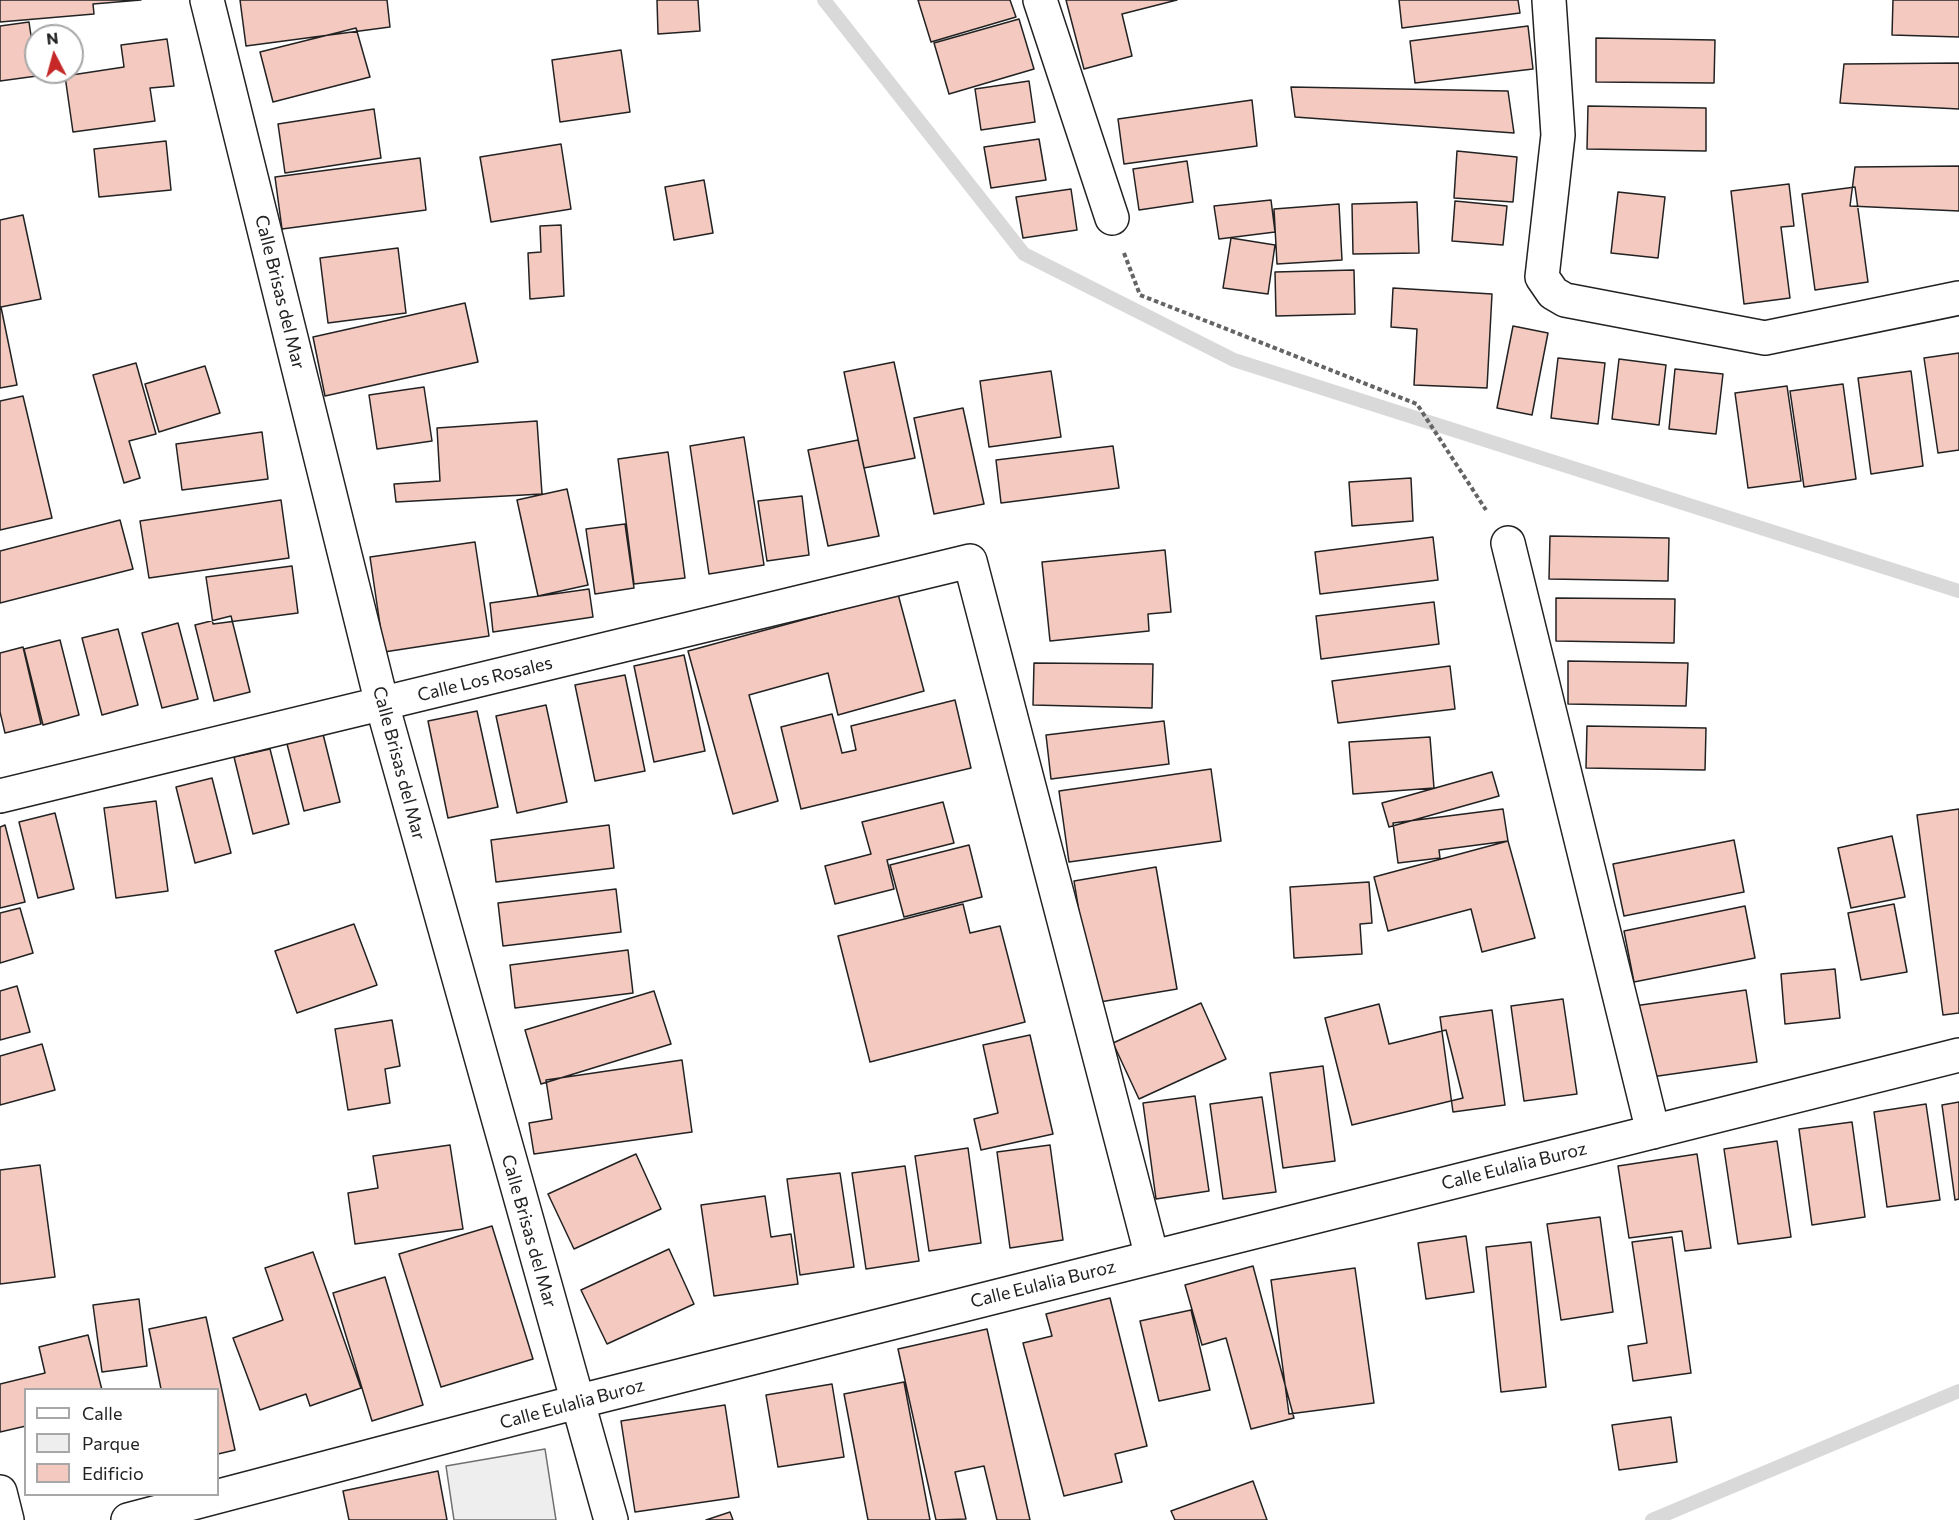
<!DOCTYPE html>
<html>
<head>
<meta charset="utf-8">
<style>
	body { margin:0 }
	#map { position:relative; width:1959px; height:1520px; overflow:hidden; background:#fff; font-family:Commissioner,sans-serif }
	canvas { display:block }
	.legend { position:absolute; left:24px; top:1388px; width:195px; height:108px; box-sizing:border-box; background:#fff; border:2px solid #a7a7a7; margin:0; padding:8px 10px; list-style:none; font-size:18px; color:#222 }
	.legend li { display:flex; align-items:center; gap:12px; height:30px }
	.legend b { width:30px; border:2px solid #a7a7a7 }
	.north { position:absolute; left:24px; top:24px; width:60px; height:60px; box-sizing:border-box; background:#fff; border:2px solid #a7a7a7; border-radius:50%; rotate:354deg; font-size:16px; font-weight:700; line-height:24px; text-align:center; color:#222 }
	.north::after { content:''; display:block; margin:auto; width:21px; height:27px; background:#c62828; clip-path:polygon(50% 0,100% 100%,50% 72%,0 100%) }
</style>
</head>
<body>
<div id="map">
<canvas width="1959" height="1520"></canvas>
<ul class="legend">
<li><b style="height:8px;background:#fff"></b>Calle</li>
<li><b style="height:16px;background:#eee"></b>Parque</li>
<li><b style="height:16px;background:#f3c9c0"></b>Edificio</li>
</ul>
<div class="north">N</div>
</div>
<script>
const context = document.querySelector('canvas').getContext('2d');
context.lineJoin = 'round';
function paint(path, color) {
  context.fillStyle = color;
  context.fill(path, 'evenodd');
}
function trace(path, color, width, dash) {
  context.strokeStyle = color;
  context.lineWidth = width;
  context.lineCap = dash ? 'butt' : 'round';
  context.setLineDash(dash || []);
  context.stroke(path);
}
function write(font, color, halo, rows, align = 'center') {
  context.font = font + ' Commissioner,sans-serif';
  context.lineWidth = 4.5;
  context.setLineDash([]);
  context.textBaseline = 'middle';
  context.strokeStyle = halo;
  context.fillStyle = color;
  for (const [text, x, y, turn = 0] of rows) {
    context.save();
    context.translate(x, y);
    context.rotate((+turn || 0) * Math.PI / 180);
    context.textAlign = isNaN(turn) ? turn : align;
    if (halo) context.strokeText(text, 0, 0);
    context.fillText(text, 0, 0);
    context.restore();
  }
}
const green = new Path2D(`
	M 545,1449 L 556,1520 L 454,1520 L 446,1466 Z`);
const stream = new Path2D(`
	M 824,0 L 1024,254 L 1234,360 L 1959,591
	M 1652,1520 L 1959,1391`);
const building = new Path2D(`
	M 0,0 L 141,0 L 93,4 L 94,14 L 0,22 Z
	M 240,0 L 387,0 L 390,27 L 246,46 Z
	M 657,0 L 698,0 L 700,31 L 658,34 Z
	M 918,0 L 1010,0 L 1016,17 L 931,42 Z
	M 1066,0 L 1177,0 L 1122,14 L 1132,56 L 1084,69 Z
	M 1399,0 L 1518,0 L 1520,13 L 1402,28 Z
	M 1893,0 L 1959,0 L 1959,37 L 1892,35 Z
	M 1019,19 L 1034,69 L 949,94 L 934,43 Z
	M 29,22 L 37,76 L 0,81 L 0,26 Z
	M 1528,26 L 1533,69 L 1415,83 L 1410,41 Z
	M 356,28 L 370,77 L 273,102 L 260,52 Z
	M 1596,38 L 1715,40 L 1714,83 L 1596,82 Z
	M 167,39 L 174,86 L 150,88 L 155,121 L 73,132 L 65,76 L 124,67 L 121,45 Z
	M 621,50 L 630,112 L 560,122 L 552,60 Z
	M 1959,63 L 1959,109 L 1840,103 L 1844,64 Z
	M 1029,81 L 1035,122 L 981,130 L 975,89 Z
	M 1291,87 L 1508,91 L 1514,133 L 1295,117 Z
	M 1252,100 L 1257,146 L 1124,164 L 1118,119 Z
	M 1588,106 L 1706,108 L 1706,151 L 1587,149 Z
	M 374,109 L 381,158 L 285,173 L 278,124 Z
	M 1039,139 L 1046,180 L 991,188 L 984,147 Z
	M 166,141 L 171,190 L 99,197 L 94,149 Z
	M 561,144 L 571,209 L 491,222 L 480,157 Z
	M 1457,151 L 1517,157 L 1513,202 L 1454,198 Z
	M 420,158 L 426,210 L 282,229 L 275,177 Z
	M 1187,161 L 1193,202 L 1139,210 L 1133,169 Z
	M 1959,166 L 1959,211 L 1850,206 L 1855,167 Z
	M 704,180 L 713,233 L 674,240 L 665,187 Z
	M 1789,184 L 1794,226 L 1781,227 L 1790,298 L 1744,304 L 1731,191 Z
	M 1855,187 L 1868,282 L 1815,290 L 1802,194 Z
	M 1071,189 L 1077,230 L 1023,238 L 1016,197 Z
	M 1618,192 L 1665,197 L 1658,258 L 1611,253 Z
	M 1271,200 L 1275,232 L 1219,239 L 1214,206 Z
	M 1455,201 L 1507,206 L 1503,245 L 1452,241 Z
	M 1417,202 L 1419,253 L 1353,254 L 1352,204 Z
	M 1339,204 L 1342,260 L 1277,264 L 1274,209 Z
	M 23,215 L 41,299 L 1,307 L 17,385 L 0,388 L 0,220 Z
	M 561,225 L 564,296 L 530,299 L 528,253 L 541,252 L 540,226 Z
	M 1231,238 L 1275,245 L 1268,294 L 1223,288 Z
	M 398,248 L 406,313 L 328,323 L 320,258 Z
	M 1354,270 L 1355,314 L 1276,316 L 1275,272 Z
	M 1393,288 L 1492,294 L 1487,388 L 1414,385 L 1417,329 L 1391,327 Z
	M 465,303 L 478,362 L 325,396 L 313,337 Z
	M 1513,326 L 1548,333 L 1532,415 L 1497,408 Z
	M 1959,353 L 1959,450 L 1938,453 L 1924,358 Z
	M 1558,358 L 1605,363 L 1598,424 L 1551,418 Z
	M 1619,359 L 1666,365 L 1659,425 L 1612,419 Z
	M 894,362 L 915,458 L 864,468 L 844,372 Z
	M 136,363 L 156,434 L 129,441 L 140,478 L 124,483 L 93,375 Z
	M 205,366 L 220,413 L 159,432 L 145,384 Z
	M 1675,369 L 1723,374 L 1716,434 L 1669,429 Z
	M 1051,371 L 1061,437 L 989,447 L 980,381 Z
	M 1911,371 L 1923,466 L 1871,474 L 1858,378 Z
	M 1843,384 L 1856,479 L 1804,487 L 1790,391 Z
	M 1787,386 L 1801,481 L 1748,488 L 1735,393 Z
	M 424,387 L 432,441 L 377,449 L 369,395 Z
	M 23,396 L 52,518 L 0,530 L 0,401 Z
	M 963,408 L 984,504 L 934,514 L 914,418 Z
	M 537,421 L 542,494 L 396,502 L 394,484 L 440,481 L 437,428 Z
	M 262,432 L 268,479 L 182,490 L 176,444 Z
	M 744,437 L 764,565 L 709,574 L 690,446 Z
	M 858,440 L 879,536 L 828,546 L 808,450 Z
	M 1113,446 L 1119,488 L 1001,503 L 996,460 Z
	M 668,452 L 685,578 L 634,584 L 618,459 Z
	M 1411,478 L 1413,521 L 1352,526 L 1349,482 Z
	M 567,489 L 588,585 L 538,596 L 517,500 Z
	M 802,496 L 809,555 L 767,561 L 758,501 Z
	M 281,500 L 289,558 L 149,578 L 140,521 Z
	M 120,520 L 133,569 L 0,603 L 0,551 Z
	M 625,524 L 634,588 L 595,594 L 586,529 Z
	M 1550,536 L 1669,538 L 1668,581 L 1549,579 Z
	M 1433,537 L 1438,580 L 1320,594 L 1315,552 Z
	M 475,542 L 489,636 L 384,652 L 370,557 Z
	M 1165,550 L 1171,612 L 1148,614 L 1149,631 L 1050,641 L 1042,562 Z
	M 292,566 L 298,613 L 213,624 L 206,577 Z
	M 589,589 L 593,617 L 493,632 L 490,603 Z
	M 898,594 L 924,691 L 838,715 L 828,673 L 749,695 L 778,801 L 733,814 L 688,651 Z
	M 1556,598 L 1675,599 L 1674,643 L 1556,641 Z
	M 1434,602 L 1439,644 L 1321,659 L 1316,616 Z
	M 231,616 L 250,692 L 214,701 L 195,625 Z
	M 178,623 L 198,699 L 162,708 L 142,633 Z
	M 118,629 L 138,705 L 102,715 L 82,638 Z
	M 60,640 L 79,715 L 43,725 L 24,649 Z
	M 23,647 L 41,724 L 5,733 L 0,712 L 0,653 Z
	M 684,655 L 705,751 L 654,762 L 634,666 Z
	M 1568,661 L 1688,663 L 1686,706 L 1568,704 Z
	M 1034,663 L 1153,664 L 1152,708 L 1033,705 Z
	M 1450,666 L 1455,709 L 1338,723 L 1332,681 Z
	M 625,675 L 645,771 L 595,781 L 575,685 Z
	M 955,700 L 971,768 L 801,809 L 781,727 L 832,714 L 842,753 L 856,750 L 851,726 Z
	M 546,705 L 567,802 L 517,813 L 496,716 Z
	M 477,711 L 498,807 L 448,818 L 428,721 Z
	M 1164,721 L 1169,764 L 1051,779 L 1046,735 Z
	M 321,726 L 340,802 L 304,811 L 285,736 Z
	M 1587,726 L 1706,728 L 1705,770 L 1586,768 Z
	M 1430,737 L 1434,788 L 1353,794 L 1349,742 Z
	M 270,749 L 289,824 L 253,834 L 234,757 Z
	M 1211,769 L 1221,841 L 1069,862 L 1059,791 Z
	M 1492,772 L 1499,796 L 1389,827 L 1382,803 Z
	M 212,778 L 231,853 L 195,863 L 176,787 Z
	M 156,801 L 168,891 L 116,898 L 104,808 Z
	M 943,802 L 954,843 L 887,860 L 894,889 L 835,904 L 825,866 L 871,854 L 862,822 Z
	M 1503,809 L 1508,841 L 1439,850 L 1440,858 L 1398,863 L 1393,823 Z
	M 1959,809 L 1959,1013 L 1943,1015 L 1917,815 Z
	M 55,813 L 74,889 L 38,898 L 19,822 Z
	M 5,825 L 25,902 L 0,908 L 0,827 Z
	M 609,825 L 614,868 L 496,882 L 491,840 Z
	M 1892,836 L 1905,897 L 1851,908 L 1838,848 Z
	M 1734,840 L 1744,892 L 1624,916 L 1613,864 Z
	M 1508,841 L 1535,938 L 1482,952 L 1471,909 L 1388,931 L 1374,877 Z
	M 969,845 L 982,897 L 904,917 L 890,865 Z
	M 1156,867 L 1177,989 L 1094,1003 L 1074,881 Z
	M 1369,882 L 1372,923 L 1360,924 L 1362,954 L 1294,958 L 1290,887 Z
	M 616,889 L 621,932 L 503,946 L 498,903 Z
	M 963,904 L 970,933 L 1000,926 L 1025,1022 L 870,1062 L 838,936 Z
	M 1894,904 L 1907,972 L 1861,980 L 1848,913 Z
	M 1745,906 L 1755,958 L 1634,982 L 1624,931 Z
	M 20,908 L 33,953 L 0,963 L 0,913 Z
	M 354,924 L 377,985 L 297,1013 L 275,951 Z
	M 628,950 L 633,993 L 515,1008 L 510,965 Z
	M 1835,969 L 1840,1018 L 1785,1024 L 1781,974 Z
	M 17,986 L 30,1032 L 0,1040 L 0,991 Z
	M 1746,990 L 1757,1062 L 1644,1078 L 1634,1006 Z
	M 654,991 L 671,1044 L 541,1084 L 525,1030 Z
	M 1563,999 L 1577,1094 L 1524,1101 L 1511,1006 Z
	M 1201,1003 L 1226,1059 L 1139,1099 L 1113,1043 Z
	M 1379,1004 L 1389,1044 L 1446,1030 L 1463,1098 L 1352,1125 L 1325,1018 Z
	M 1492,1010 L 1505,1105 L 1453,1112 L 1440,1017 Z
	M 392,1020 L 400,1066 L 385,1069 L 390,1103 L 348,1110 L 335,1029 Z
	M 1030,1035 L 1053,1134 L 981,1150 L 974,1119 L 998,1113 L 983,1045 Z
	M 42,1044 L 55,1090 L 0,1105 L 0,1056 Z
	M 682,1060 L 692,1132 L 534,1154 L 529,1123 L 552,1119 L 546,1080 Z
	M 1323,1066 L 1335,1161 L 1283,1168 L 1270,1073 Z
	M 1195,1096 L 1209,1191 L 1156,1199 L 1143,1103 Z
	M 1262,1097 L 1276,1192 L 1223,1199 L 1210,1104 Z
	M 1959,1102 L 1959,1199 L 1955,1200 L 1942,1105 Z
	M 1926,1104 L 1940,1200 L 1887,1207 L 1874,1112 Z
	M 1852,1122 L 1865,1217 L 1812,1225 L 1799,1129 Z
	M 1777,1141 L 1791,1237 L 1738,1244 L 1724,1149 Z
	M 450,1145 L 463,1229 L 355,1244 L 348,1193 L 378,1188 L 373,1156 Z
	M 1050,1145 L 1063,1240 L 1010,1248 L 997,1152 Z
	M 968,1148 L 981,1243 L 929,1251 L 915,1156 Z
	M 636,1154 L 661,1209 L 574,1249 L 548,1194 Z
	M 1697,1154 L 1711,1248 L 1685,1251 L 1682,1231 L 1629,1238 L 1618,1166 Z
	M 40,1165 L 55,1277 L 0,1284 L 0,1170 Z
	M 905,1166 L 919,1261 L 866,1269 L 852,1173 Z
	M 840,1173 L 854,1267 L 800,1275 L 787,1179 Z
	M 765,1196 L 771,1237 L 791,1234 L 798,1284 L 714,1296 L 701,1205 Z
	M 1600,1217 L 1613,1312 L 1561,1320 L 1547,1224 Z
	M 492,1226 L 533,1359 L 441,1387 L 399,1254 Z
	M 1466,1236 L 1474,1292 L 1426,1299 L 1418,1243 Z
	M 1672,1237 L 1691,1373 L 1633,1381 L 1628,1346 L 1647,1343 L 1632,1242 Z
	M 1531,1242 L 1546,1387 L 1501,1392 L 1486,1247 Z
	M 669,1249 L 694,1304 L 607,1344 L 581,1290 Z
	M 313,1252 L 361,1388 L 310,1406 L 306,1394 L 260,1410 L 233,1338 L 283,1320 L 265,1268 Z
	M 1253,1266 L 1294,1418 L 1251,1429 L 1226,1338 L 1202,1345 L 1185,1285 Z
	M 1355,1268 L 1374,1403 L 1289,1414 L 1271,1280 Z
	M 385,1277 L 423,1405 L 372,1421 L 333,1293 Z
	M 1110,1298 L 1147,1446 L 1115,1454 L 1122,1482 L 1064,1496 L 1023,1343 L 1052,1336 L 1046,1314 Z
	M 139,1299 L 147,1366 L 102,1372 L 93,1305 Z
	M 1191,1310 L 1210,1390 L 1159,1401 L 1140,1321 Z
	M 206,1317 L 235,1450 L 218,1454 L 218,1390 L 159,1390 L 161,1389 L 149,1329 Z
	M 987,1329 L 1030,1520 L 997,1520 L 984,1466 L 955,1472 L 966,1519 L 936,1520 L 898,1349 Z
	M 88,1335 L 102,1390 L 26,1390 L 26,1426 L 0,1432 L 0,1384 L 45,1373 L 39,1347 Z
	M 904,1382 L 930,1520 L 868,1520 L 844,1394 Z
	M 832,1384 L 844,1457 L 778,1467 L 766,1395 Z
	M 725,1405 L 739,1497 L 635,1512 L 621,1421 Z
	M 1671,1417 L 1677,1462 L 1619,1470 L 1612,1425 Z
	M 438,1471 L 447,1520 L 349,1520 L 343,1491 Z
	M 1253,1481 L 1267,1520 L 1175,1520 L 1171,1511 Z
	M 730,1512 L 733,1520 L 706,1520 Z`);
const path = new Path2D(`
	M 1124,253 L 1140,295 L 1417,404 L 1486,510`);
const street = new Path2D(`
	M 207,0 L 382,704 L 611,1520
	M 1040,0 L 1112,218
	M 1549,0 L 1558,135 L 1542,277 L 1553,293 L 1565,300 L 1765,338 L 1959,298
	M 1508,543 L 1653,1132
	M 0,796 L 970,561 L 1152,1257
	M 0,1492 L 7,1520
	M 128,1520 L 592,1398 L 1959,1055`);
const streetNames = [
	["Calle Brisas del Mar",280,292,76],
	["Calle Los Rosales",485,679,-14],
	["Calle Brisas del Mar",399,763,75],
	["Calle Eulalia Buroz",1514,1166,-14],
	["Calle Brisas del Mar",529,1231,74],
	["Calle Eulalia Buroz",1043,1284,-14],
	["Calle Eulalia Buroz",572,1404,-15]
];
paint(green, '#eee');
trace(green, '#6f6f6f', 1.5);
trace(stream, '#d9d9d9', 14);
paint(building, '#f3c9c0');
trace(building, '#222', 1.5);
trace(street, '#222', 36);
trace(path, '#646464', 4, [4.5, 3]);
trace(street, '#fff', 33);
write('18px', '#222', '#fff', streetNames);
</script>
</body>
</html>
